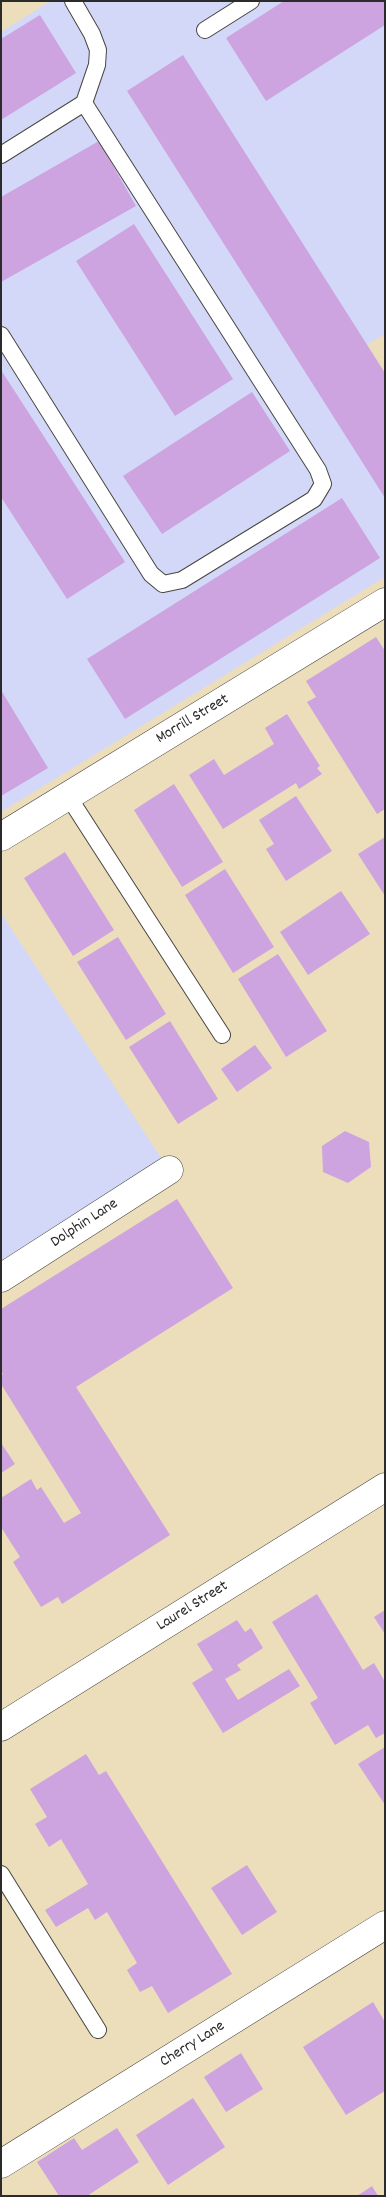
<!DOCTYPE html>
<html>
<head>
<meta charset="utf-8">
<style>
	body { margin:0 }
	#map { position:relative; width:386px; height:2197px; overflow:hidden; background:#ecdebb; font-family:Dekko,sans-serif }
	canvas { display:block }
	.frame { position:absolute; inset:0; border:2px solid #2b2b2b; pointer-events:none }
</style>
</head>
<body>
<div id="map">
<canvas width="386" height="2197"></canvas>
<div class="frame"></div>
</div>
<script>
const context = document.querySelector('canvas').getContext('2d');
context.lineJoin = 'round';
function paint(path, color) {
  context.fillStyle = color;
  context.fill(path, 'evenodd');
}
function trace(path, color, width, dash) {
  context.strokeStyle = color;
  context.lineWidth = width;
  context.lineCap = dash ? 'butt' : 'round';
  context.setLineDash(dash || []);
  context.stroke(path);
}
function write(font, color, halo, rows, align = 'center') {
  context.font = font + ' Dekko,sans-serif';
  context.lineWidth = 4;
  context.setLineDash([]);
  context.textBaseline = 'middle';
  context.strokeStyle = halo;
  context.fillStyle = color;
  for (const [text, x, y, turn = 0] of rows) {
    context.save();
    context.translate(x, y);
    context.rotate((+turn || 0) * Math.PI / 180);
    context.textAlign = isNaN(turn) ? turn : align;
    if (halo) context.strokeText(text, 0, 0);
    context.fillText(text, 0, 0);
    context.restore();
  }
}
const built = new Path2D(`
	M 51,1 L 385,1 L 385,334 L 362,348 L 385,384 L 385,577 L 1,812 L 1,32 Z
	M 1,913 L 169,1170 L 1,1274 Z`);
const building = new Path2D(`
	M 284,1 L 385,1 L 385,25 L 266,101 L 226,38 Z
	M 40,15 L 76,73 L 1,120 L 1,39 Z
	M 183,55 L 385,373 L 385,498 L 127,91 Z
	M 99,141 L 136,206 L 1,282 L 1,197 Z
	M 134,224 L 233,379 L 175,416 L 76,261 Z
	M 1,370 L 125,562 L 67,599 L 1,497 Z
	M 252,392 L 290,451 L 162,534 L 123,476 Z
	M 342,498 L 380,558 L 125,719 L 87,659 Z
	M 376,637 L 385,651 L 385,809 L 377,814 L 307,702 L 316,697 L 306,681 Z
	M 1,690 L 48,768 L 1,796 Z
	M 287,714 L 320,766 L 317,768 L 322,774 L 299,789 L 296,783 L 223,829 L 189,775 L 214,759 L 224,775 L 274,744 L 265,728 Z
	M 174,784 L 223,862 L 182,887 L 134,810 Z
	M 296,796 L 332,851 L 286,881 L 266,849 L 274,844 L 259,820 Z
	M 385,837 L 385,896 L 358,854 Z
	M 65,852 L 114,930 L 73,956 L 24,878 Z
	M 225,869 L 274,947 L 233,973 L 185,895 Z
	M 341,891 L 370,934 L 308,975 L 280,932 Z
	M 118,937 L 166,1014 L 126,1040 L 77,962 Z
	M 278,954 L 327,1031 L 286,1057 L 238,979 Z
	M 170,1021 L 218,1099 L 178,1124 L 129,1047 Z
	M 255,1045 L 272,1068 L 237,1092 L 221,1069 Z
	M 345,1131 L 369,1142 L 371,1167 L 348,1183 L 323,1172 L 322,1146 Z
	M 177,1199 L 233,1288 L 76,1387 L 170,1535 L 62,1604 L 58,1597 L 41,1607 L 13,1562 L 20,1557 L 1,1527 L 1,1498 L 31,1479 L 37,1490 L 41,1487 L 64,1523 L 81,1513 L 1,1384 L 1,1376 L 3,1374 L 1,1371 L 1,1309 Z
	M 1,1443 L 15,1464 L 1,1473 Z
	M 317,1594 L 363,1670 L 374,1663 L 385,1682 L 385,1733 L 376,1738 L 368,1725 L 335,1745 L 310,1703 L 318,1698 L 272,1622 Z
	M 385,1610 L 385,1634 L 374,1617 Z
	M 237,1620 L 245,1632 L 251,1628 L 263,1648 L 237,1665 L 241,1670 L 225,1679 L 238,1700 L 289,1669 L 300,1686 L 223,1733 L 192,1683 L 213,1670 L 197,1644 Z
	M 385,1747 L 385,1805 L 358,1764 Z
	M 86,1754 L 99,1775 L 106,1771 L 232,1974 L 168,2013 L 152,1986 L 140,1992 L 127,1970 L 137,1963 L 107,1912 L 95,1920 L 88,1908 L 56,1927 L 45,1910 L 88,1884 L 61,1839 L 49,1847 L 35,1824 L 47,1817 L 30,1789 Z
	M 247,1865 L 277,1912 L 242,1935 L 211,1888 Z
	M 373,2002 L 385,2022 L 385,2091 L 346,2115 L 303,2047 Z
	M 241,2053 L 263,2089 L 226,2112 L 204,2077 Z
	M 193,2098 L 225,2147 L 168,2185 L 136,2135 Z
	M 117,2128 L 139,2162 L 87,2196 L 59,2196 L 37,2162 L 74,2138 L 82,2150 Z
	M 372,2186 L 378,2196 L 357,2196 Z`);
const service = new Path2D(`
	M 205,30 L 251,1
	M 1,155 L 84,103 L 97,65 L 98,50 L 92,34 L 73,1
	M 1,335 L 151,574 L 163,584 L 182,580 L 314,499 L 323,484 L 318,470 L 84,103
	M 68,796 L 222,1035
	M 1,1874 L 98,2030`);
const minor = new Path2D(`
	M 1,837 L 385,602
	M 1,1278 L 169,1170
	M 1,1727 L 385,1487
	M 1,2164 L 385,1925`);
const streetNames = [
	["Morrill Street",193,720,-31],
	["Dolphin Lane",85,1224,-33],
	["Laurel Street",193,1607,-32],
	["Cherry Lane",193,2045,-32]
];
paint(built, '#d3d8f9');
paint(building, '#cda3e0');
trace(service, '#484641', 18);
trace(minor, '#484641', 29);
trace(service, '#fff', 16);
trace(minor, '#fff', 28);
write('16px', '#2b2b2b', '#fff', streetNames);
</script>
</body>
</html>
